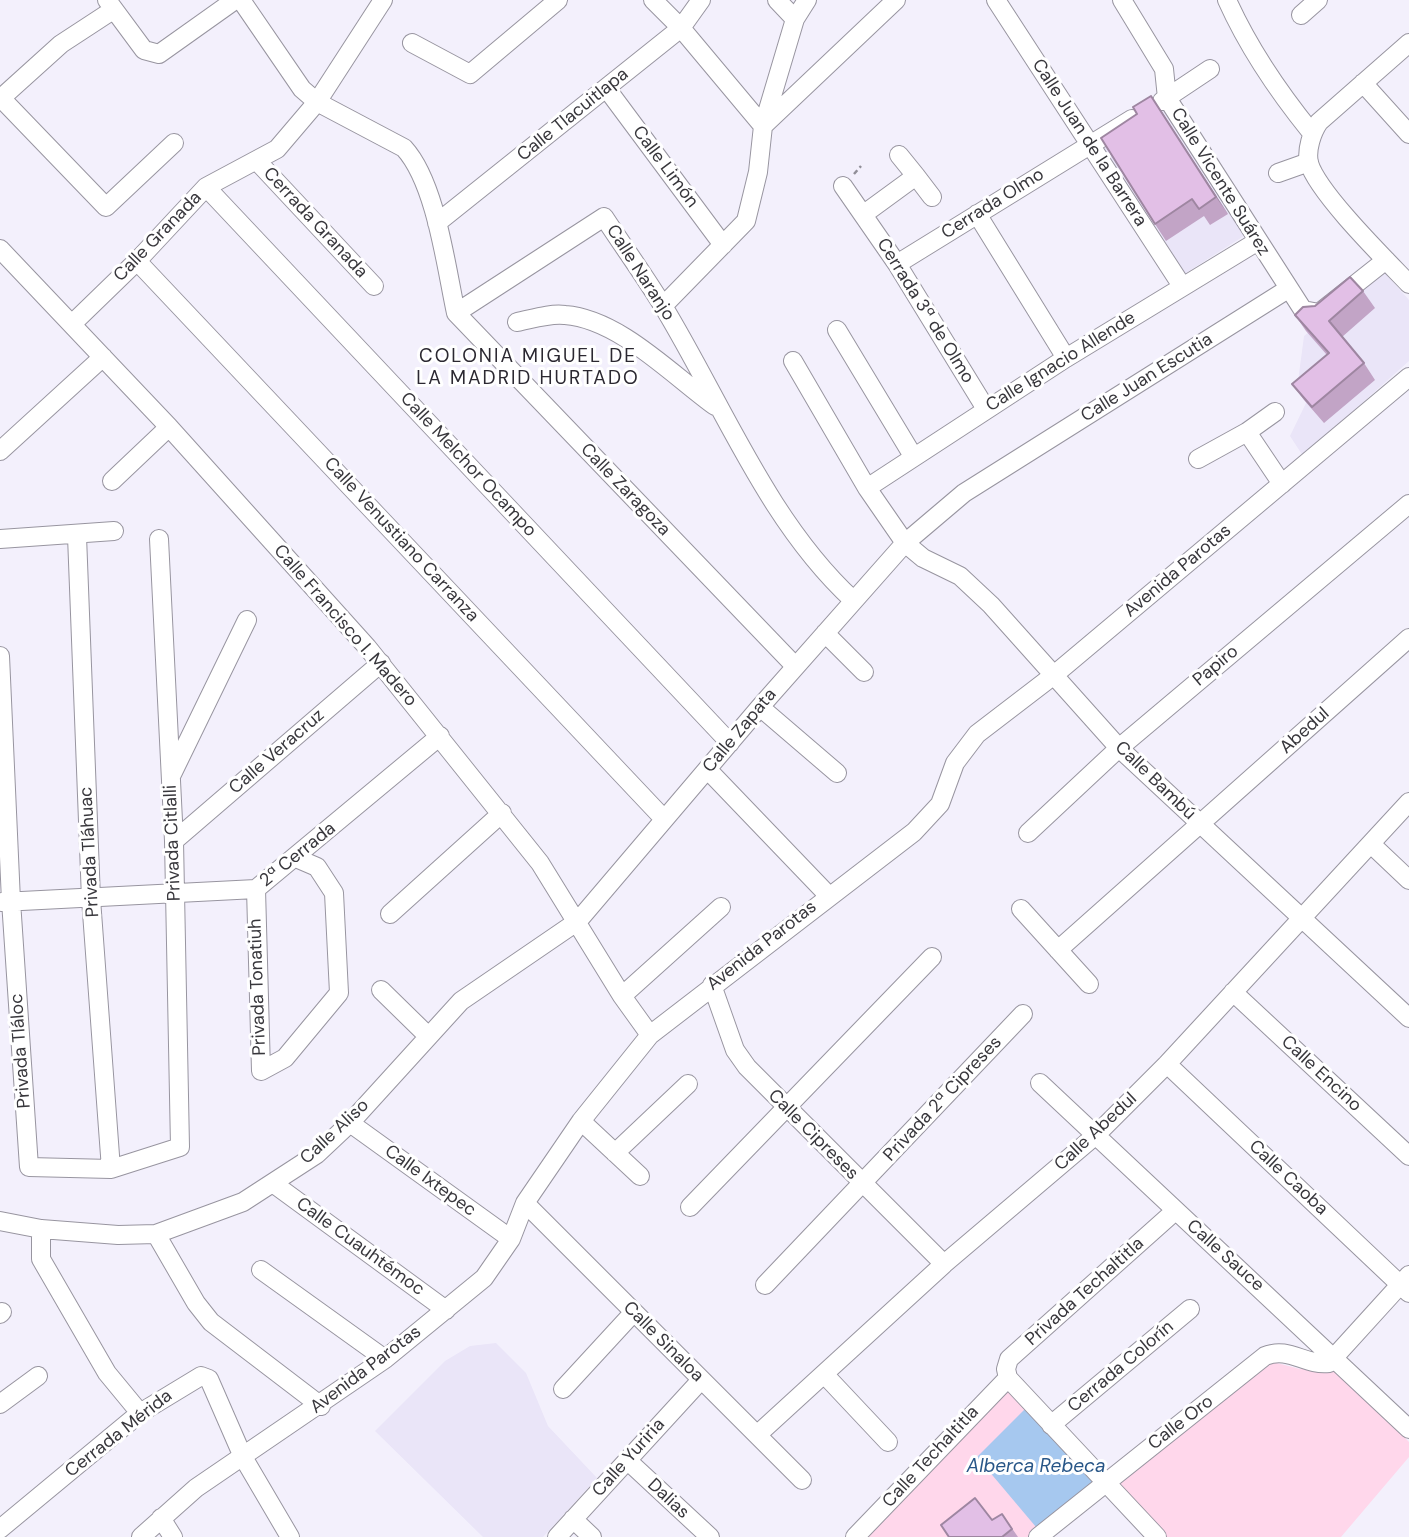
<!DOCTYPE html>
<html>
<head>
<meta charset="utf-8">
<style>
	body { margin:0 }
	canvas { display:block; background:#f3f0fc }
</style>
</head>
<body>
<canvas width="1409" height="1537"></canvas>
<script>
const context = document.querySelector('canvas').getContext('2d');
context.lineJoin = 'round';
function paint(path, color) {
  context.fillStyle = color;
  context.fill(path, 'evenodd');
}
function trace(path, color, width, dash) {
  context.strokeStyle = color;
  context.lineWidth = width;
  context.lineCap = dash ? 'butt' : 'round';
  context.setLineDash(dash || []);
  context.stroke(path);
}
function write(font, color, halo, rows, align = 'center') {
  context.font = font + ' "DM Sans",sans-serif';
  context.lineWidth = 6;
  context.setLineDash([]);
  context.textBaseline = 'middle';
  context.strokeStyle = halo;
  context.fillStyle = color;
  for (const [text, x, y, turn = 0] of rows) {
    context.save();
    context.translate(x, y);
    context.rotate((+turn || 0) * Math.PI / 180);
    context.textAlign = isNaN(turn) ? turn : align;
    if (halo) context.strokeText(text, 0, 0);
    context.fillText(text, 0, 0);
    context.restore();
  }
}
const built = new Path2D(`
	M 1167,108 L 1247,234 L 1181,276 L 1101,148 Z
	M 1383,271 L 1409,300 L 1409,361 L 1303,456 L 1290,436 L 1307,401 L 1297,389 L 1304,336 Z
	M 496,1343 L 526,1373 L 548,1426 L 597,1478 L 543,1537 L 483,1537 L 375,1431 L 445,1361 L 470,1346 Z`);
const green = new Path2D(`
	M 1273,1362 L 1300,1369 L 1337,1367 L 1409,1442 L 1409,1457 L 1341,1537 L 1162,1537 L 1111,1483 Z
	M 1007,1385 L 1051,1425 L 1038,1537 L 863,1537 Z`);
const water = new Path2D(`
	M 1029,1405 L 1105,1484 L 1036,1527 L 977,1457 Z`);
const path = new Path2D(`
	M 854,174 L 861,166`);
const minor = new Path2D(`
	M 107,0 L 144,50 L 159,54 L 235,0
	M 241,0 L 302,89 L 317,102 L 404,148 C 436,183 446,267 456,313
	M 653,0 L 681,28 L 763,126
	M 777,0 L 795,19
	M 996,0 L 1182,286
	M 1122,0 L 1164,69 L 1167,98 L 1303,310 L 1319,313 L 1386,260
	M 1227,0 C 1249,49 1277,90 1311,132
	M 1301,15 L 1318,0
	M 412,43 L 470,74 L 558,0
	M 1409,43 L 1319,122 C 1312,132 1306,150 1309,163 C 1318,193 1385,259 1409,284
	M 1363,83 L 1409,134
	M 607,89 L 723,245
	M 1,98 L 106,207 L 174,143
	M 0,99 L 61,44 L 113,10
	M 1162,101 L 1210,69
	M 764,123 L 795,19 L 807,0
	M 257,161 L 374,286
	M 1278,173 L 1309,162
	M 916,176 L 932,197
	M 843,186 L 897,264 L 986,409
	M 206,187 L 730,743
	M 864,214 L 916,176 L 899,155
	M 977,214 L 1066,358
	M 437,223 L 681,28 L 701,0
	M 0,249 L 169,427 L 367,647 L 540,863 L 622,996 L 650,1035
	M 137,261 L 664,819
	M 897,264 L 1132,119
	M 663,306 L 746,221 L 758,172 L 763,126 L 896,0
	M 456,313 L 604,217 C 623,246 644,275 663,306 C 722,403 768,522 853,600
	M 456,313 L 795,666
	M 517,322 C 532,319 550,313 565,315 C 619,319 672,375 715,406
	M 72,324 L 137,261 L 206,187 L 277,149 L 317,102 L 383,0
	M 837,330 L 913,456
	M 793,361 L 867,488 L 905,543 L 923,558 L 960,576 L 991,605 L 1119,748 L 1409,1018
	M 1247,432 L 1275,412
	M 0,451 L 103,357
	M 1198,459 L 1247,432 L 1282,484
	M 112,481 L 169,427
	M 867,488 L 1066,358 L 1258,241
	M 77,536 L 91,899 L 111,1169
	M 0,539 L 114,531
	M 825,633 L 864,672
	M 0,656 L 11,901 L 29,1167 L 111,1169 L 180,1147 L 174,841 L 159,539
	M 760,707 L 837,773
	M 708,770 L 828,895
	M 172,774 L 247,620
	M 1028,833 L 1119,748 L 1409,504
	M 174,841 L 381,663
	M 1371,844 L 1409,880
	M 256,889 L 261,1071 L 285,1058 L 339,993 L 334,893 L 317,867 L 296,858
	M 2,902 L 256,889 L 440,736
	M 1021,909 L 1089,984
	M 390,914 L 502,813
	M 1058,950 L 1409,638
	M 712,985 L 735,1050 L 747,1067 L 944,1264
	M 381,990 L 427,1035
	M 1233,992 L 1409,1156
	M 622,996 L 721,907
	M 1167,1064 L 1409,1293
	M 1040,1083 L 1409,1429
	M 581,1121 L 640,1176
	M 350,1123 L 511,1239
	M 615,1153 L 688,1084
	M 274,1184 L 446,1310
	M 525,1203 L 802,1480
	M 690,1207 L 932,957
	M 0,1221 L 41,1229 L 118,1235 L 156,1234 L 243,1202 L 317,1154 L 350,1123 L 461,1001 L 578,921 L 760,707 L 905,543 L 964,493 L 1288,289
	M 41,1229 L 41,1259 L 107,1373 L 140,1413
	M 156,1234 L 196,1303 L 211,1322 L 321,1406
	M 261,1270 L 385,1359
	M 765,1285 L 1023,1014
	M 0,1314 L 2,1312
	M 824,1374 L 888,1442
	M 1008,1378 L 1006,1369 L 1009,1359 L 1175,1211
	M 1008,1378 L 1157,1537
	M 563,1389 L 633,1313
	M 0,1404 L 38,1376
	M 1051,1425 L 1190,1309
	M 757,1435 L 944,1264 L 1096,1135 L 1167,1064 L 1409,802
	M 627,1460 L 710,1537
	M 161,1518 L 173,1537
	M 573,1519 L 592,1537
	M 0,1529 L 140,1413 L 201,1376 L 209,1379 L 243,1457 L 290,1537
	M 141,1537 L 196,1488 L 385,1359 L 484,1278 L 511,1239 L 525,1203 L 581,1121 L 650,1035 L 914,832 L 940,804 L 955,763 L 977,734 L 1054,675 L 1409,377
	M 557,1537 L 701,1380
	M 855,1537 L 1008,1378
	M 1038,1537 L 1265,1356 C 1289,1346 1305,1366 1329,1363 L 1409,1275`);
const wall = new Path2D(`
	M 1151,96 L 1228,214 L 1210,225 L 1204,216 L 1166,241 L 1155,224 L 1137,114 Z
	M 1363,291 L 1375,308 L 1342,337 L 1364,363 L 1375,380 L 1324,423 L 1304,400 L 1292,384 L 1327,355 L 1306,331 L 1295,315 L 1315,306 Z
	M 1002,1514 L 1018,1537 L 949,1537 L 992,1520 Z`);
const shadedWall = new Path2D(`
	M 1151,96 L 1162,112 L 1228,214 L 1216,197 Z`);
const building = new Path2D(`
	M 1151,96 L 1216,197 L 1199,209 L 1192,199 L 1155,224 L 1101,138 L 1137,114 L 1133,107 Z
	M 1350,277 L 1363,291 L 1329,321 L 1364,363 L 1312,407 L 1292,384 L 1329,353 L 1295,315 L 1303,307 L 1315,306 Z
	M 975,1498 L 992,1520 L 1002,1514 L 1012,1529 L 1002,1537 L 949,1537 L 941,1525 Z`);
const streetNames = [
	["Calle Tlacuitlapa",573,115,-39],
	["Calle Juan de la Barrera",1089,143,57],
	["Calle Limón",665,167,53],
	["Calle Vicente Suárez",1220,182,58],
	["Cerrada Olmo",993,204,-32],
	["Cerrada Granada",315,223,47],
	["Calle Granada",158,237,-46],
	["Calle Naranjo",640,273,57],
	["Cerrada 3ª de Olmo",925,311,58],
	["Calle Ignacio Allende",1061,362,-32],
	["Calle Juan Escutia",1147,378,-32],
	["Calle Melchor Ocampo",468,465,47],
	["Calle Zaragoza",625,490,46],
	["Calle Venustiano Carranza",401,540,47],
	["Avenida Parotas",1178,571,-40],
	["Calle Francisco I. Madero",345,626,49],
	["Papiro",1216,666,-40],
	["Calle Zapata",740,731,-50],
	["Abedul",1305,731,-42],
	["Calle Veracruz",277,752,-41],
	["Calle Bambú",1155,781,44],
	["Privada Citlalli",173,843,-92],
	["Privada Tláhuac",90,852,-93],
	["2ª Cerrada",298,855,-39],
	["Avenida Parotas",762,946,-38],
	["Privada Tonatiuh",258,987,-92],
	["Privada Tláloc",21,1051,-94],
	["Calle Encino",1321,1074,43],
	["Privada 2ª Cipreses",943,1099,-47],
	["Calle Aliso",335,1132,-43],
	["Calle Abedul",1096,1132,-43],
	["Calle Cipreses",813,1135,45],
	["Calle Caoba",1288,1178,43],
	["Calle Ixtepec",430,1181,36],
	["Calle Cuauhtémoc",360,1247,36],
	["Calle Sauce",1225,1256,42],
	["Privada Techaltitla",1085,1292,-42],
	["Calle Sinaloa",663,1342,45],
	["Cerrada Colorín",1121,1367,-40],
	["Avenida Parotas",366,1370,-37],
	["Calle Oro",1181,1423,-38],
	["Cerrada Mérida",119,1434,-38],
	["Calle Techaltitla",931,1457,-47],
	["Calle Yuriria",629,1458,-48],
	["Dalias",668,1499,43]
];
const neighbourhoodNames = [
	["COLONIA MIGUEL DE",528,357],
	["LA MADRID HURTADO",528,379]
];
const waterNames = [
	["Alberca Rebeca",1036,1467]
];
paint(built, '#eae5f8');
paint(green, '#ffd7eb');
paint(water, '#a6c8ef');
trace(minor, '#9895a0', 20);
trace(path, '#918f98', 2.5, [5, 3.5]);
trace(minor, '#fff', 18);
paint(wall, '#c2a4c6');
paint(shadedWall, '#9e86a1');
paint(building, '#e2bfe6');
trace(building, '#9e86a1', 2);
write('18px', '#38373c', '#fff', streetNames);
context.letterSpacing = '2px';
write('19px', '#2b2831', '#fff', neighbourhoodNames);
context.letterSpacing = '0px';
write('italic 19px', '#285687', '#fff', waterNames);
</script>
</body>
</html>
